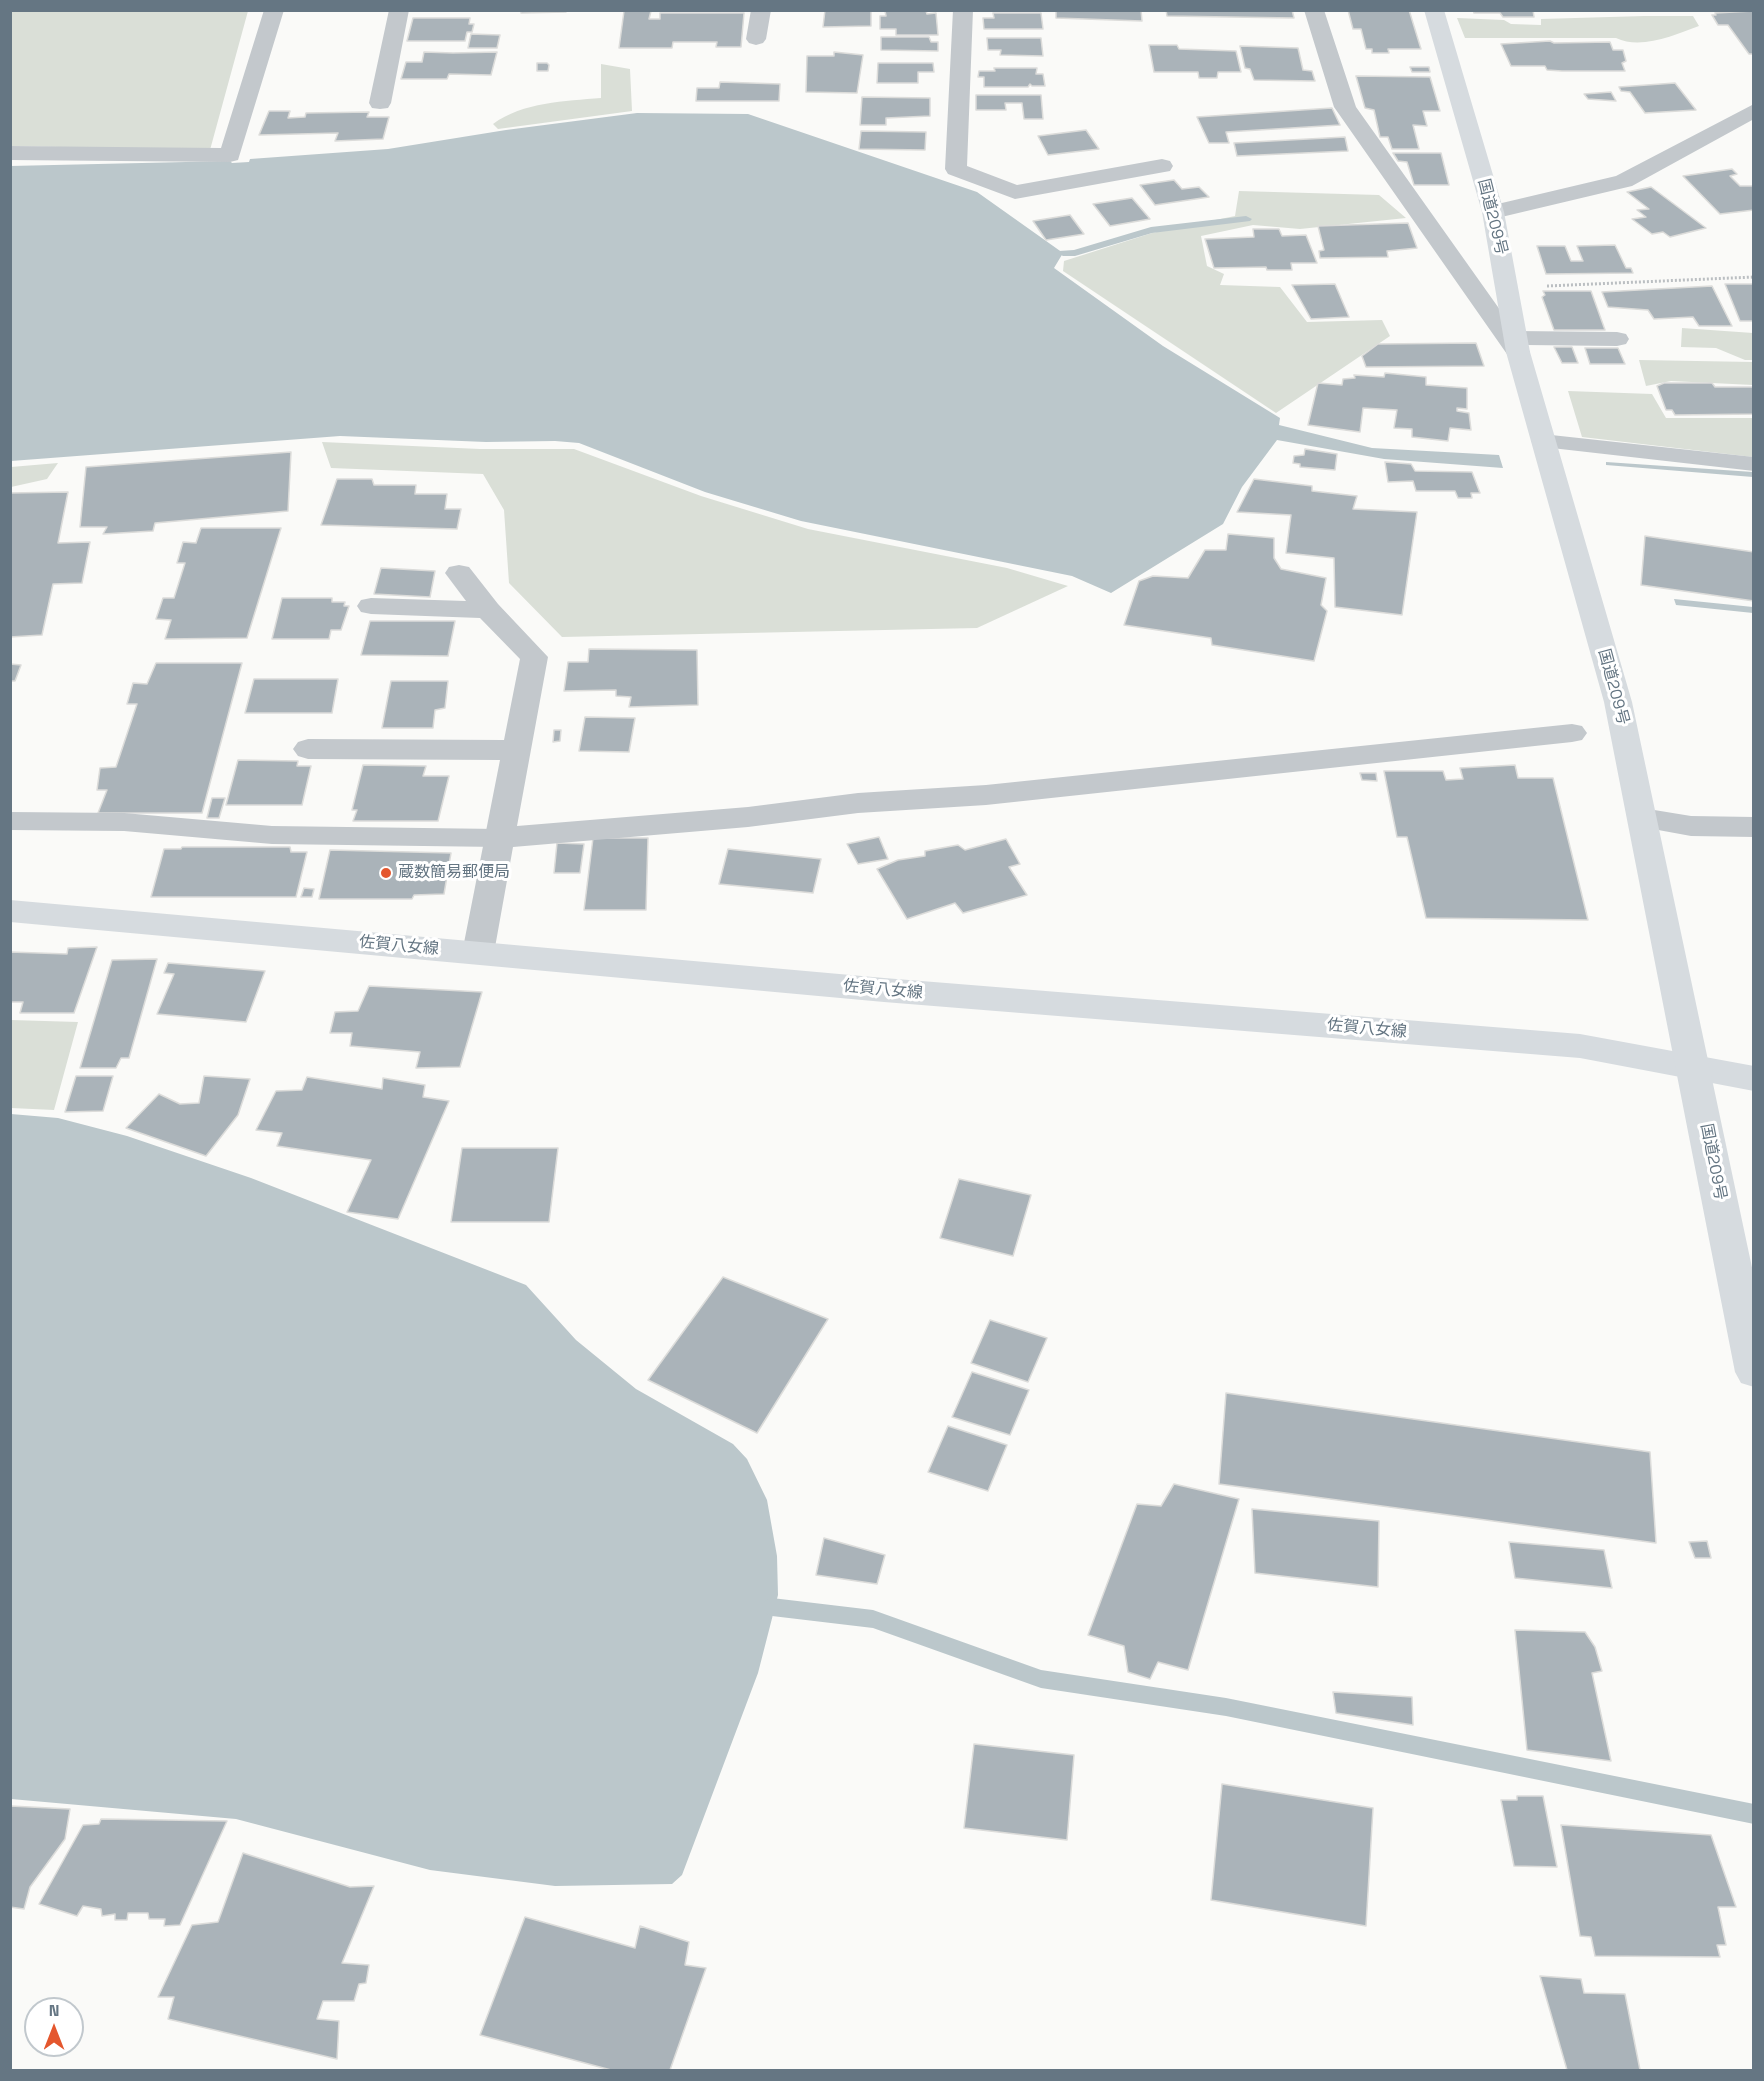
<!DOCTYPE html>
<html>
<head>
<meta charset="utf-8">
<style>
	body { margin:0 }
	#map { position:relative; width:1764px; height:2081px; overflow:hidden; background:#fafaf8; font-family:"Space Grotesk",sans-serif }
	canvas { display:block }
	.frame { position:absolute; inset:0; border:12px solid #657683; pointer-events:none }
	.north { position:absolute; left:24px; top:1997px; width:60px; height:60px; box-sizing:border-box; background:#fff; border:2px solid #c1c8cd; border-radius:50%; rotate:0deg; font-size:16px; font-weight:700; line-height:24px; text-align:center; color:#657683 }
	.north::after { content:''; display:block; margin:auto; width:21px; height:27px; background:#e4572e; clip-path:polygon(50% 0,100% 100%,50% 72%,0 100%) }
</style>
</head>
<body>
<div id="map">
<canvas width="1764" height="2081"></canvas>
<div class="frame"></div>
<div class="north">N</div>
</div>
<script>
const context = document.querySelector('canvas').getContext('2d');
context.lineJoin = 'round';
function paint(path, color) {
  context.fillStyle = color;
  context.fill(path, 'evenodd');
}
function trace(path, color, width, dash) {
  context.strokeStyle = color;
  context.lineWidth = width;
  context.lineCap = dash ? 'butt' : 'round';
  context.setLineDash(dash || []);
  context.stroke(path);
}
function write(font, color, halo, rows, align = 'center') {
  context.font = font + ' "Space Grotesk","Noto Sans JP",sans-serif';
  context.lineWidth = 6;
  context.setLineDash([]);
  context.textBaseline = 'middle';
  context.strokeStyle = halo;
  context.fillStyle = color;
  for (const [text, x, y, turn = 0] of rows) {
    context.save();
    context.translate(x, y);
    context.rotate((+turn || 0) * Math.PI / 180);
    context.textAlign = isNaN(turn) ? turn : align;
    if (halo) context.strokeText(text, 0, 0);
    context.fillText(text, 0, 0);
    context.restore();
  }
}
const green = new Path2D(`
	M 11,11 L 248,11 L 210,150 L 11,146 Z
	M 1644,16 L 1693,16 L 1699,26 C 1675,35 1641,50 1616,38 L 1465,38 L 1457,18 L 1504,20 L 1511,24 L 1541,25 L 1541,19 Z
	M 601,64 L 630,69 L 632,111 L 498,129 L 493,124 C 523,102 565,101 601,98 Z
	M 1239,191 L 1379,195 L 1406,218 L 1300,229 L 1253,225 L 1201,236 L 1207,266 L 1224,274 L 1220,285 L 1280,287 L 1307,322 L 1382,320 L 1390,336 L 1276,413 L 1063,271 L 1064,261 L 1152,233 L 1235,216 Z
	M 1682,328 L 1753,333 L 1753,360 L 1745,360 L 1716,348 L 1681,347 Z
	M 1639,360 L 1753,362 L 1753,385 L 1671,381 L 1646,386 Z
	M 1568,391 L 1652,394 L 1666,418 L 1753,418 L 1753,457 L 1582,437 Z
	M 322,442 L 480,449 L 574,449 L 701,496 L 808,529 L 1007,568 L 1068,586 L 977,628 L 562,637 L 509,583 L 504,510 L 483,474 L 331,468 Z
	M 58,463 L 47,479 L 11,487 L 11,467 Z
	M 11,1020 L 78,1022 L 54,1110 L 11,1108 Z`);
const water = new Path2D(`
	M 637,113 L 748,114 L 977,192 L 1063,253 L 1054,268 L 1163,346 L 1280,418 L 1279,425 L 1372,448 L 1499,455 L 1503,468 L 1384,459 L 1277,440 L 1242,487 L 1223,524 L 1111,593 L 1072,576 L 801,521 L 705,492 L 579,443 L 555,441 L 486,442 L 340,436 L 11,461 L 10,166 L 230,161 L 232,163 L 249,162 L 250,159 L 388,149 L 506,130 Z
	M 1606,462 L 1753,472 L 1753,477 L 1606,465 Z
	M 1674,599 L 1753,607 L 1753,613 L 1676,605 Z
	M 11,1114 L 58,1118 L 127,1136 L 251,1178 L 526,1285 L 576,1340 L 636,1389 L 733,1444 L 747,1459 L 767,1500 L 777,1556 L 778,1595 L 758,1673 L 682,1875 L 672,1884 L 555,1886 L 430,1870 L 236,1819 L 11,1799 Z`);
const stream = new Path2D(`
	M 1246,216 L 1252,219 L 1250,221 L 1152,233 L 1075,256 L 1063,256 L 1057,253 L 1059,251 L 1074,250 L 1151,227 Z
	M 772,1598 L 873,1610 L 1041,1670 L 1226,1698 L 1754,1804 L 1754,1824 L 1226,1716 L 1041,1688 L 873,1628 L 772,1616 L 765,1613 L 762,1607 L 765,1601 Z`);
const building = new Path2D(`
	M 521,10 L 566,10 L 566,12 L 521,13 Z
	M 825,10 L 871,10 L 871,26 L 823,27 Z
	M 1056,10 L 1141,10 L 1142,21 L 1056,18 Z
	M 1166,10 L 1292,10 L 1294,18 L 1167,16 Z
	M 1348,10 L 1409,10 L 1421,49 L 1388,49 L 1389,53 L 1372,53 L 1372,49 L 1366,49 L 1361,29 L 1353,29 Z
	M 1473,10 L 1533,10 L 1534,17 L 1503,17 L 1500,13 L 1474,13 Z
	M 624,11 L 651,11 L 649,19 L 660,19 L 660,13 L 744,13 L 741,47 L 716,47 L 717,42 L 673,42 L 672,48 L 619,48 Z
	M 885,11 L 926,11 L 927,14 L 936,13 L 938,35 L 896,35 L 896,29 L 880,29 L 880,16 L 886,16 Z
	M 1754,11 L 1754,54 L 1749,54 L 1728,25 L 1718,25 L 1712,15 L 1716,15 L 1715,13 Z
	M 993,13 L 1041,13 L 1043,29 L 984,29 L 983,18 L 994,18 Z
	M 413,18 L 470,18 L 469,24 L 474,24 L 472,32 L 467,32 L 465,41 L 407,41 Z
	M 471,34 L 500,35 L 497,48 L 468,48 Z
	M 881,37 L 929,37 L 931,42 L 938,42 L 938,51 L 881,50 Z
	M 987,38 L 1041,38 L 1043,56 L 1000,55 L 1001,50 L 988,50 Z
	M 1550,41 L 1554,43 L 1610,42 L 1613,50 L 1623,50 L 1626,61 L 1622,63 L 1625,71 L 1562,71 L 1547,70 L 1545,66 L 1511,66 L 1501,44 Z
	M 1149,45 L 1177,45 L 1179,49 L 1236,51 L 1241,72 L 1218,72 L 1217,78 L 1199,78 L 1198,72 L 1154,72 Z
	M 1240,46 L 1298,48 L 1303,70 L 1312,71 L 1315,81 L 1254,80 L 1250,69 L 1245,68 Z
	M 424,52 L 453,53 L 497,52 L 491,75 L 449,74 L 447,79 L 401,79 L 406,62 L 422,62 Z
	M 834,52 L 863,55 L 857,93 L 806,92 L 807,56 L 834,56 Z
	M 537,63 L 547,63 L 549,65 L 548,71 L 537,71 Z
	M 878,63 L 933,63 L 934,72 L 918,72 L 918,83 L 877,83 Z
	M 1410,67 L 1429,67 L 1430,72 L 1412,72 Z
	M 994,68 L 1037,68 L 1036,74 L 1043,74 L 1045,86 L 1032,86 L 1030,84 L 1028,87 L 984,87 L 984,77 L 978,77 L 979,71 L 995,71 Z
	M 1356,76 L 1430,77 L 1440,111 L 1423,111 L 1427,126 L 1413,125 L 1419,149 L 1392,149 L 1388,137 L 1380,137 L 1374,110 L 1365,108 Z
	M 720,82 L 780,84 L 779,101 L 696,101 L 697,88 L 719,88 Z
	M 1675,83 L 1696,110 L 1645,113 L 1630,92 L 1621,91 L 1619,87 Z
	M 1611,92 L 1616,101 L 1588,99 L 1584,94 Z
	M 976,95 L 1041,95 L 1043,119 L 1024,119 L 1022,103 L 1005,103 L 1006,110 L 976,110 Z
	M 862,97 L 930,98 L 930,116 L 886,118 L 886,125 L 860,125 Z
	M 1332,108 L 1340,125 L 1226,132 L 1229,143 L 1209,143 L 1197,117 Z
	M 269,111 L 290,111 L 288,118 L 305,117 L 306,113 L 369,112 L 367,117 L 389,117 L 383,139 L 335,141 L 338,133 L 259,135 Z
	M 1086,130 L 1099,149 L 1048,155 L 1038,136 Z
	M 861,131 L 926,132 L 925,150 L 859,149 Z
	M 1345,137 L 1348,151 L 1237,156 L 1234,143 Z
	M 1393,153 L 1441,153 L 1449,185 L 1414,185 L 1407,162 L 1398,161 Z
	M 1732,169 L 1737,174 L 1730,176 L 1740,186 L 1754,186 L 1754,210 L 1720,214 L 1683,176 Z
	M 1174,180 L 1182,189 L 1199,187 L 1209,197 L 1155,205 L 1140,185 Z
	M 1651,187 L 1706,228 L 1670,237 L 1663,232 L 1652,234 L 1632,219 L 1646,217 L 1637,210 L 1649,209 L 1627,192 Z
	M 1132,198 L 1150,219 L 1110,226 L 1093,204 Z
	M 1070,215 L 1084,234 L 1046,240 L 1033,221 Z
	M 1408,223 L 1417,248 L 1387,251 L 1388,257 L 1320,258 L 1319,251 L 1324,250 L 1318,226 Z
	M 1253,229 L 1279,229 L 1282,236 L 1306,235 L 1317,263 L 1291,263 L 1292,270 L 1267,270 L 1266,267 L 1214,268 L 1205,239 L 1254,237 Z
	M 1615,245 L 1626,268 L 1631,268 L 1633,273 L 1546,274 L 1537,246 L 1565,246 L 1571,261 L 1583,261 L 1577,246 Z
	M 1335,284 L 1349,317 L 1311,319 L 1292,285 Z
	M 1725,284 L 1754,284 L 1754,321 L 1740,321 Z
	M 1712,286 L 1732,326 L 1699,326 L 1693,317 L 1654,319 L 1648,310 L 1608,307 L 1602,292 Z
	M 1543,291 L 1591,291 L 1605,330 L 1554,330 L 1542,297 L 1545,295 Z
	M 1476,343 L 1484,366 L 1366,367 L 1362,356 L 1378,344 Z
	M 1554,347 L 1572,347 L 1578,363 L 1562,363 Z
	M 1585,348 L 1618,348 L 1625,364 L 1590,364 Z
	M 1385,373 L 1426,377 L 1426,385 L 1467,388 L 1467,409 L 1457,408 L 1457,411 L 1469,413 L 1471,430 L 1450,428 L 1448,441 L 1412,437 L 1412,429 L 1394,428 L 1397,410 L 1363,408 L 1360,432 L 1308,425 L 1318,383 L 1342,385 L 1343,379 L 1355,378 L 1354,375 L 1384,377 Z
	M 1664,383 L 1712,383 L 1715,387 L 1754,387 L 1754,414 L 1675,415 L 1672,410 L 1666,410 L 1657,386 Z
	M 1305,449 L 1337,454 L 1335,470 L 1300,467 L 1300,464 L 1293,463 L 1294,456 L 1304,455 Z
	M 291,452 L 288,511 L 155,523 L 153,531 L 103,534 L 107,527 L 80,527 L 86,467 Z
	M 1385,462 L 1411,464 L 1415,471 L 1472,472 L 1480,493 L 1471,493 L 1472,498 L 1458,498 L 1455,491 L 1416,491 L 1413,481 L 1388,482 Z
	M 337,479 L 372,479 L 374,485 L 416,485 L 415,494 L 447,494 L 445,509 L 461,509 L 457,529 L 321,525 Z
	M 1254,479 L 1312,486 L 1312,491 L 1357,496 L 1353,509 L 1417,512 L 1402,615 L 1335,607 L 1334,558 L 1286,553 L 1291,515 L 1237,512 Z
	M 68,492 L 58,543 L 90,542 L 82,583 L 53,584 L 42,635 L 10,637 L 10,493 Z
	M 201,528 L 281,528 L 247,638 L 165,639 L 171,620 L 156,619 L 163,598 L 174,598 L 185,563 L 177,563 L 183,542 L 196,543 Z
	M 1228,534 L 1274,538 L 1274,558 L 1281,569 L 1326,578 L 1321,605 L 1327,611 L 1314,661 L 1212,645 L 1211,638 L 1124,625 L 1139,581 L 1153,576 L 1188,578 L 1205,550 L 1226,550 Z
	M 1645,536 L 1754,552 L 1754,601 L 1641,585 Z
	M 381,568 L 435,571 L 430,597 L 374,594 Z
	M 282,598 L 332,598 L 332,602 L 345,602 L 344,606 L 349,606 L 341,630 L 331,630 L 329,639 L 272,639 Z
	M 370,621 L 455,621 L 448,656 L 361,655 Z
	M 589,649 L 697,650 L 698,705 L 629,707 L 631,697 L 616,696 L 616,690 L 564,691 L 568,662 L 588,662 Z
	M 156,663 L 242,663 L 202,813 L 98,813 L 107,790 L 97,790 L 100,768 L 116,767 L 137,704 L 127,704 L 133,683 L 147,684 Z
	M 10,664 L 21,665 L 15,681 L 10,681 Z
	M 254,679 L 338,679 L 332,713 L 245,713 Z
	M 391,681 L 448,681 L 445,708 L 435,710 L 433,728 L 382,728 Z
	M 585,717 L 635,718 L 629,752 L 579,751 Z
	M 554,730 L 561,730 L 560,741 L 553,742 Z
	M 238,760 L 298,761 L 297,766 L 311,766 L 302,805 L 226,805 Z
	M 363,765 L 426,766 L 423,776 L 449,776 L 438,821 L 353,821 L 357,810 L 352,810 Z
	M 1515,765 L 1518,778 L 1553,778 L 1588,920 L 1426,918 L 1407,837 L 1397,837 L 1384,771 L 1443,771 L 1446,780 L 1463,779 L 1460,768 Z
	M 1360,773 L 1376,773 L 1377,781 L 1362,780 Z
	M 212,798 L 225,798 L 219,818 L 207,818 Z
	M 879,837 L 888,859 L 858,864 L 847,844 Z
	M 593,838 L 648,838 L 646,910 L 584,910 Z
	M 1006,839 L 1020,864 L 1009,867 L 1027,895 L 963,913 L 955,903 L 907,919 L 877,869 L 898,860 L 925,856 L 925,851 L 958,845 L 965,850 Z
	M 557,843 L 584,844 L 580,873 L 554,873 Z
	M 182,847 L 290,847 L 291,852 L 307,852 L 296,897 L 151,897 L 164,849 L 181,849 Z
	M 728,849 L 821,859 L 813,893 L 719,884 Z
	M 330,850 L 451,853 L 444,894 L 414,895 L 412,899 L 319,899 Z
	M 304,888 L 314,889 L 312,897 L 301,897 Z
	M 97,947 L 74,1013 L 20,1013 L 23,1002 L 10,1002 L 10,952 L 67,954 L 68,948 Z
	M 157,959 L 129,1058 L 121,1058 L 116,1068 L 80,1068 L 112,960 Z
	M 168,963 L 265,971 L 246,1022 L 157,1014 L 174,974 L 164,973 Z
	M 369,986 L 482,992 L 460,1067 L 416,1068 L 420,1052 L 350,1046 L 352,1033 L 330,1033 L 335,1012 L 358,1011 Z
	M 76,1076 L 113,1076 L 103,1111 L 65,1112 Z
	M 204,1076 L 250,1079 L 238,1115 L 206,1156 L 126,1128 L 159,1094 L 180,1104 L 199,1103 Z
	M 307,1077 L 382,1089 L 383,1078 L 425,1085 L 423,1097 L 449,1101 L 398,1219 L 347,1212 L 371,1160 L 277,1146 L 282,1133 L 256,1130 L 276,1091 L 302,1090 Z
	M 462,1148 L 558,1148 L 549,1222 L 451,1222 Z
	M 959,1179 L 1031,1195 L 1013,1256 L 940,1238 Z
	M 723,1277 L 828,1319 L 757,1433 L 648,1380 Z
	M 990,1320 L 1047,1338 L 1028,1382 L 971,1363 Z
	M 972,1372 L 1029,1390 L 1010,1435 L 952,1417 Z
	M 1226,1393 L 1650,1452 L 1656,1543 L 1219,1484 Z
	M 948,1426 L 1007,1445 L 988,1491 L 928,1472 Z
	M 1174,1484 L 1239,1499 L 1188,1670 L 1158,1662 L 1150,1679 L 1128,1672 L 1124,1646 L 1088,1635 L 1137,1504 L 1161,1506 Z
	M 1252,1509 L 1379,1521 L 1378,1587 L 1255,1573 Z
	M 824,1538 L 885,1555 L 877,1584 L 816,1575 Z
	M 1707,1541 L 1711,1558 L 1695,1558 L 1689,1542 Z
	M 1509,1542 L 1604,1550 L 1612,1588 L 1515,1578 Z
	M 1515,1630 L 1585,1632 L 1595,1647 L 1602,1671 L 1592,1673 L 1611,1761 L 1527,1750 Z
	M 1333,1692 L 1412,1697 L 1413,1725 L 1336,1713 Z
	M 974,1744 L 1074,1755 L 1067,1840 L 964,1828 Z
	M 1222,1784 L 1373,1808 L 1366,1926 L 1211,1900 Z
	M 1517,1796 L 1543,1796 L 1557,1867 L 1514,1866 L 1501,1800 L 1517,1800 Z
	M 10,1806 L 70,1809 L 65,1839 L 30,1887 L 24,1909 L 10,1907 Z
	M 101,1819 L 227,1821 L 180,1925 L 164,1926 L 165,1919 L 149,1919 L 148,1913 L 128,1913 L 127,1920 L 115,1920 L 115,1914 L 102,1916 L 101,1909 L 83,1906 L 77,1916 L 39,1904 L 83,1825 L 99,1824 Z
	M 1561,1825 L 1711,1835 L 1736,1907 L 1718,1907 L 1726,1945 L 1717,1945 L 1720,1957 L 1595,1956 L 1591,1937 L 1580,1936 Z
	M 243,1853 L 350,1887 L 374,1886 L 342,1963 L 369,1965 L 366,1983 L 359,1984 L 354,2001 L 323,2001 L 317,2019 L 339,2021 L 337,2059 L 168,2019 L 174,1997 L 158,1997 L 192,1925 L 218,1922 Z
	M 525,1917 L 635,1948 L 640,1926 L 689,1942 L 685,1965 L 706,1968 L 670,2070 L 611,2070 L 480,2035 Z
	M 1540,1976 L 1581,1979 L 1584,1993 L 1625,1994 L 1640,2070 L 1567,2070 Z`);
const path = new Path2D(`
	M 1547,286 L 1754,277`);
const service = new Path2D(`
	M 1542,434 L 1754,457 L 1754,471 L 1534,446 L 1531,441 L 1534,436 Z
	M 10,812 L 124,813 L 272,826 L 499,829 L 508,832 L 512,838 L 508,844 L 499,847 L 272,844 L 124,831 L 10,830 Z`);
const minor = new Path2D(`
	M 264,10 L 284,10 L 238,160 L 230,162 L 10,160 L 10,146 L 221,148 Z
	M 389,10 L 409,10 L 391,103 L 388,108 L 380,109 L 372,108 L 369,103 Z
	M 751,10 L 771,10 L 766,39 L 763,43 L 756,45 L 749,43 L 746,39 Z
	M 953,10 L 973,10 L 967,166 L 1017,185 L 1162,159 L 1170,161 L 1173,166 L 1170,171 L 1015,199 L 948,174 L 945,169 Z
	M 1304,10 L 1324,10 L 1356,107 L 1515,331 L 1617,332 L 1626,334 L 1629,339 L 1626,344 L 1617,346 L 1526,345 L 1530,352 L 1527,357 L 1518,359 L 1509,357 L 1334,107 Z
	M 1754,104 L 1754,119 L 1632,186 L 1493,219 L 1485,217 L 1482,212 L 1485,207 L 1616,176 Z
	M 459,565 L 469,567 L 498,604 L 548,657 L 517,826 L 748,807 L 858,793 L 986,785 L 1572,724 L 1582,726 L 1587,733 L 1582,740 L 1572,742 L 986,805 L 858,813 L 748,827 L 513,847 L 494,953 L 489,961 L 478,964 L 467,961 L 462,953 L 500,760 L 308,759 L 298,756 L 293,749 L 298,742 L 308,739 L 504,740 L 520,659 L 480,618 L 371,614 L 361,612 L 357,606 L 361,600 L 371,598 L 466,601 L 445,573 L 449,567 Z
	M 1642,808 L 1691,816 L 1754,817 L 1754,837 L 1691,836 L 1631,825 L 1627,818 L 1631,811 Z`);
const primary = new Path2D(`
	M 10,900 L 884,978 L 1580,1034 L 1754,1066 L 1754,1091 L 1580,1058 L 884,1002 L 10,922 Z`);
const trunk = new Path2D(`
	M 1424,10 L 1444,10 L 1504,212 L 1530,352 L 1632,702 L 1754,1277 L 1754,1387 L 1741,1383 L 1735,1372 L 1604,702 L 1506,352 L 1482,212 Z`);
const markers = [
	[386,873,6,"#e4572e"]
];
const streetNames = [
	["国道209号",1492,217,76],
	["国道209号",1613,687,75],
	["佐賀八女線",399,946,5],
	["佐賀八女線",883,990,5],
	["佐賀八女線",1367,1029,5],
	["国道209号",1713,1162,79]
];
const poiNames = [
	["蔵数簡易郵便局",398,873]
];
paint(green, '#dadfd7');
paint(water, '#bbc7cb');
paint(stream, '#bbc7cb');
paint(building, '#aab3b9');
trace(building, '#dcdcda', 1.5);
trace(path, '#bbbfc2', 3, [2, 2]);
paint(service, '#c3c8cc');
paint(minor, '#c3c8cc');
paint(primary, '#d6dbdf');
paint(trunk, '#d6dbdf');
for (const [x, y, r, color] of markers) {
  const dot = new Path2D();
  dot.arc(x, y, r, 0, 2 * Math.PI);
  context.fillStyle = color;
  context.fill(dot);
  trace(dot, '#fff', 2);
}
write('16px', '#657683', '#fff', streetNames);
write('16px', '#657683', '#fff', poiNames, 'left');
</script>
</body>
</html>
